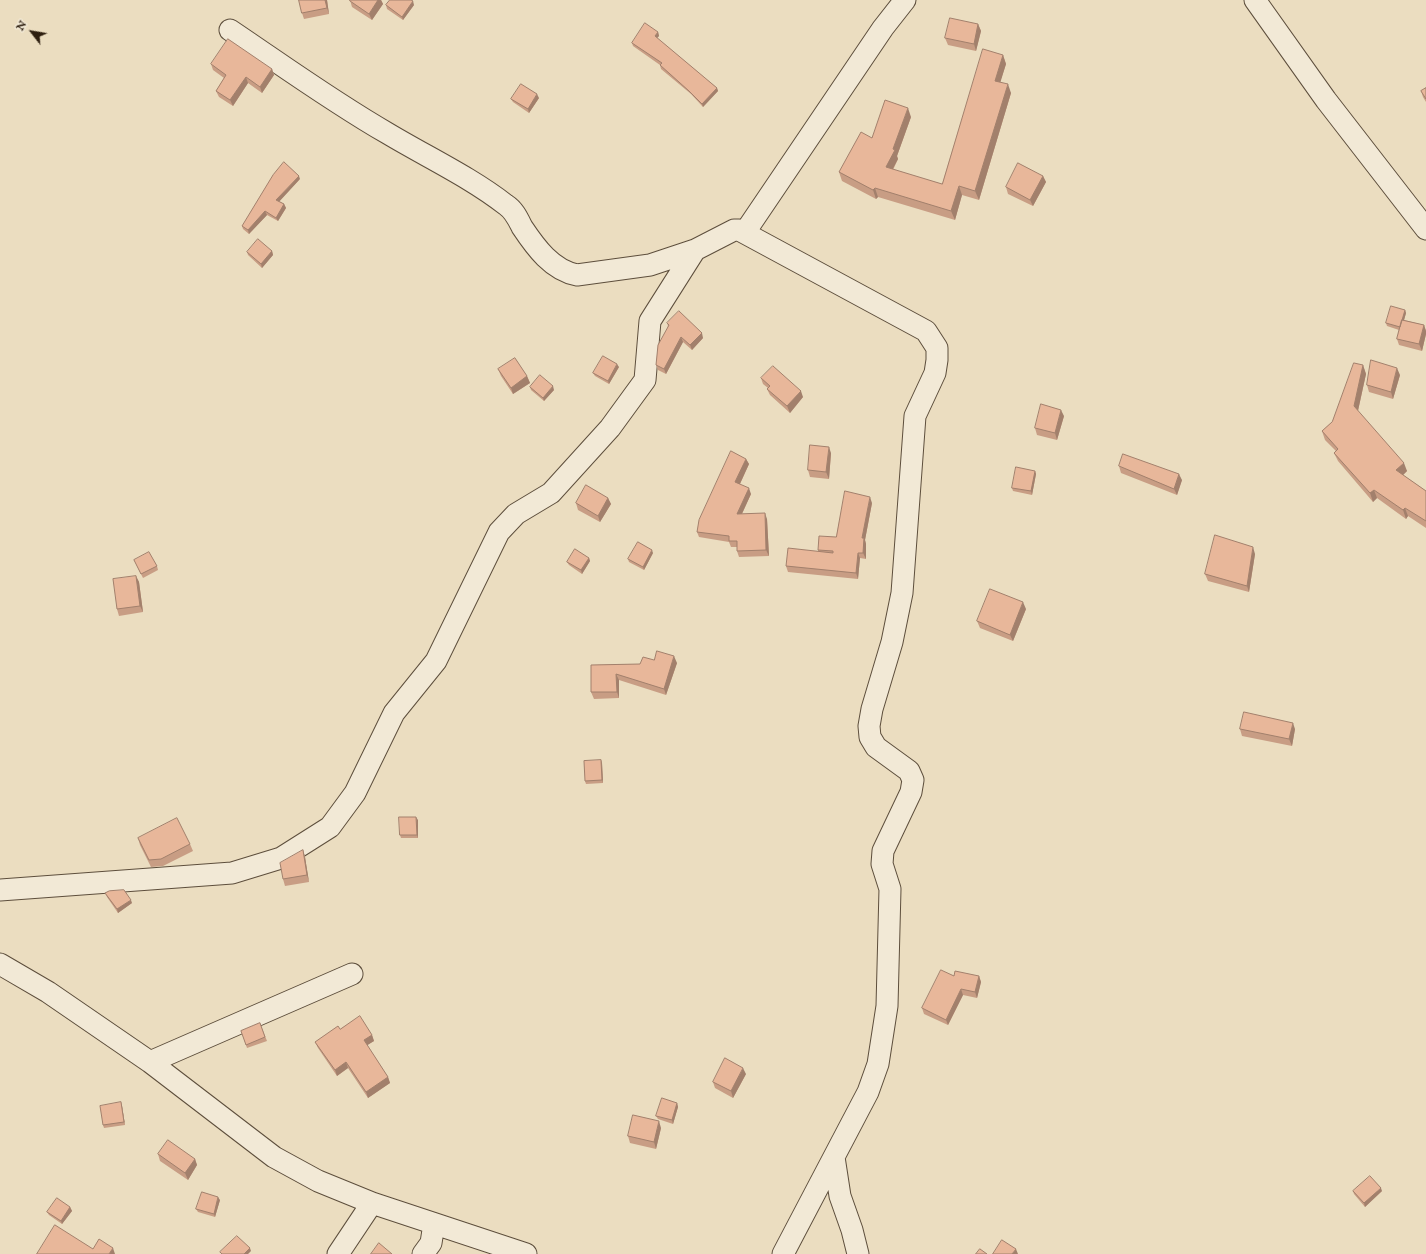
<!DOCTYPE html>
<html>
<head>
<meta charset="utf-8">
<style>
	body { margin:0 }
	#map { position:relative; width:1426px; height:1254px; overflow:hidden; background:#ebddc0; font-family:"IM FELL English",serif }
	canvas { display:block }
	.north { position:absolute; left:12px; top:12px; width:40px; height:40px; -webkit-text-stroke:3px #f2e9d6; paint-order:stroke; rotate:301deg; font-size:11px; font-weight:700; line-height:16px; text-align:center; color:#2e1f10 }
	.north::after { content:''; display:block; margin:auto; width:14px; height:18px; background:#2e1f10; clip-path:polygon(50% 0,100% 100%,50% 72%,0 100%) }
</style>
</head>
<body>
<div id="map">
<canvas width="1426" height="1254"></canvas>
<div class="north">N</div>
</div>
<script>
const context = document.querySelector('canvas').getContext('2d');
context.lineJoin = 'round';
function trace(path, color, width, dash) {
  context.strokeStyle = color;
  context.lineWidth = width;
  context.lineCap = dash ? 'butt' : 'round';
  context.setLineDash(dash || []);
  context.stroke(path);
}
function paint(path, color) {
  context.fillStyle = color;
  context.fill(path, 'evenodd');
}
const street = new Path2D(`
	M 1255,0 L 1326,100 L 1426,229
	M 230,30 C 282,65 333,102 387,133 C 427,157 470,177 506,205 C 514,210 518,219 522,227 C 536,248 552,270 577,275 L 650,265 L 695,250 L 734,230 L 739,230 L 926,331 L 937,348 L 937,360 L 935,373 L 915,416 L 902,593 L 892,642 L 872,709 L 869,726 L 870,737 L 876,747 L 909,771 L 913,780 L 911,792 L 883,851 L 882,864 L 890,889 L 887,1006 L 878,1064 L 868,1092 L 783,1254
	M 745,232 L 883,28 L 905,0
	M 0,890 L 232,873 L 281,858 L 330,827 L 355,793 L 394,713 L 436,661 L 499,532 L 516,514 L 551,493 L 610,428 L 645,380 L 650,321 L 695,250
	M 0,964 L 48,992 L 150,1062 L 274,1157 L 318,1181 L 372,1203 L 526,1254
	M 150,1062 L 352,974
	M 834,1157 L 840,1196 L 852,1230 L 858,1254
	M 338,1254 L 372,1203
	M 423,1254 L 431,1243 L 434,1224`);
const wall = new Path2D(`
	M 299,0 L 327,0 L 329,14 L 304,19 L 302,13 Z
	M 350,0 L 381,0 L 383,4 L 372,20 L 352,7 Z
	M 386,5 L 414,5 L 403,20 L 387,9 Z
	M 978,24 L 981,31 L 976,51 L 948,45 L 945,38 Z
	M 658,32 L 659,36 L 657,38 L 717,88 L 718,91 L 703,107 L 691,94 L 661,69 L 660,65 L 633,46 L 632,43 Z
	M 1003,55 L 1006,64 L 1000,82 L 1011,93 L 979,200 L 962,195 L 955,220 L 878,197 L 876,199 L 842,181 L 839,172 L 872,138 L 911,117 L 897,156 L 898,159 L 893,170 L 942,184 Z
	M 211,64 L 272,69 L 274,75 L 262,93 L 248,83 L 233,106 L 219,97 L 216,91 L 224,78 L 213,70 Z
	M 1426,88 L 1426,102 L 1423,97 L 1421,91 Z
	M 539,98 L 529,113 L 513,102 L 511,99 Z
	M 1043,176 L 1046,182 L 1033,206 L 1008,194 L 1006,187 Z
	M 300,179 L 279,201 L 284,204 L 286,208 L 278,221 L 267,215 L 249,234 L 243,229 L 242,226 Z
	M 272,251 L 273,255 L 262,268 L 248,255 L 247,252 Z
	M 1405,310 L 1406,313 L 1404,320 L 1424,325 L 1426,331 L 1426,334 L 1422,351 L 1399,345 L 1397,339 L 1399,330 L 1387,326 L 1386,323 Z
	M 667,323 L 703,338 L 692,350 L 683,342 L 666,374 L 658,370 L 656,365 L 668,326 Z
	M 1363,365 L 1366,374 L 1358,411 L 1407,471 L 1403,475 L 1426,491 L 1426,528 L 1408,516 L 1406,519 L 1377,498 L 1373,502 L 1338,461 L 1334,453 L 1336,451 L 1325,440 L 1322,431 L 1332,422 Z
	M 619,367 L 609,384 L 595,376 L 593,373 Z
	M 498,369 L 527,376 L 530,383 L 513,394 L 501,376 Z
	M 1400,375 L 1393,399 L 1369,392 L 1367,385 Z
	M 761,378 L 803,397 L 790,413 L 770,395 L 767,389 L 768,388 L 763,384 Z
	M 530,387 L 554,390 L 544,401 L 531,390 Z
	M 1064,416 L 1057,440 L 1037,435 L 1035,428 Z
	M 831,453 L 829,479 L 810,477 L 808,470 Z
	M 746,459 L 749,464 L 740,484 L 751,494 L 742,514 L 767,519 L 769,556 L 739,557 L 737,551 L 737,547 L 731,547 L 729,542 L 699,537 L 697,532 Z
	M 1119,466 L 1182,480 L 1177,495 L 1121,473 Z
	M 1035,471 L 1036,474 L 1032,495 L 1013,491 L 1012,488 Z
	M 608,498 L 611,504 L 600,522 L 578,510 L 576,503 Z
	M 872,503 L 865,540 L 866,544 L 866,559 L 860,558 L 858,579 L 788,572 L 786,566 L 818,551 L 818,550 L 836,537 Z
	M 653,553 L 644,570 L 629,562 L 628,559 Z
	M 1255,554 L 1249,592 L 1208,581 L 1205,574 Z
	M 589,558 L 590,561 L 582,574 L 569,565 L 567,562 Z
	M 134,560 L 157,566 L 158,570 L 143,578 Z
	M 136,576 L 139,582 L 143,612 L 119,616 L 117,609 Z
	M 1026,609 L 1013,641 L 980,628 L 977,621 Z
	M 654,660 L 677,663 L 666,695 L 619,680 L 619,698 L 594,699 L 591,692 L 591,665 L 640,664 Z
	M 1240,729 L 1295,729 L 1292,746 L 1242,736 Z
	M 601,760 L 602,763 L 603,783 L 586,784 L 585,781 Z
	M 418,820 L 418,838 L 401,838 L 400,835 Z
	M 138,838 L 190,844 L 193,851 L 163,866 L 151,867 L 140,845 Z
	M 303,850 L 305,857 L 309,882 L 285,886 L 283,879 Z
	M 105,893 L 132,903 L 118,913 L 107,897 Z
	M 979,976 L 981,982 L 977,998 L 963,995 L 948,1025 L 924,1014 L 922,1008 Z
	M 260,1023 L 267,1041 L 247,1048 L 241,1031 Z
	M 340,1029 L 372,1035 L 374,1041 L 367,1045 L 388,1077 L 390,1083 L 368,1098 L 348,1068 L 337,1076 L 318,1048 L 315,1042 Z
	M 746,1074 L 733,1098 L 715,1088 L 713,1082 Z
	M 121,1102 L 122,1106 L 125,1125 L 104,1128 L 103,1125 Z
	M 677,1103 L 678,1107 L 673,1124 L 658,1119 L 656,1116 Z
	M 661,1128 L 656,1149 L 630,1143 L 628,1136 Z
	M 158,1154 L 195,1159 L 197,1165 L 188,1180 L 160,1161 Z
	M 1353,1191 L 1382,1191 L 1365,1207 L 1354,1194 Z
	M 220,1200 L 215,1217 L 198,1212 L 196,1209 Z
	M 70,1207 L 72,1211 L 62,1224 L 49,1215 L 47,1212 Z`);
const shadedWall = new Path2D(`
	M 325,0 L 327,0 L 329,14 L 327,8 Z
	M 378,0 L 381,0 L 383,4 L 372,20 L 369,14 Z
	M 413,1 L 414,5 L 403,20 L 402,17 Z
	M 978,24 L 981,31 L 976,51 L 974,44 Z
	M 658,32 L 659,36 L 656,39 L 655,36 Z
	M 1003,55 L 1006,64 L 998,90 L 995,81 Z
	M 272,69 L 274,75 L 262,93 L 260,87 Z
	M 246,77 L 248,83 L 233,106 L 230,100 Z
	M 1008,84 L 1011,93 L 979,200 L 975,191 Z
	M 717,88 L 718,91 L 703,107 L 702,104 Z
	M 537,94 L 539,98 L 529,113 L 528,109 Z
	M 908,108 L 911,117 L 897,156 L 898,159 L 889,176 L 886,167 L 893,149 Z
	M 299,176 L 300,179 L 278,203 L 276,200 Z
	M 1043,176 L 1046,182 L 1033,206 L 1030,200 Z
	M 959,186 L 962,195 L 955,220 L 951,211 Z
	M 875,188 L 878,197 L 876,199 L 873,190 Z
	M 284,204 L 286,208 L 278,221 L 276,218 Z
	M 265,211 L 267,215 L 249,234 L 248,230 Z
	M 272,251 L 273,255 L 262,268 L 261,264 Z
	M 1405,310 L 1406,313 L 1401,331 L 1400,327 Z
	M 1424,325 L 1426,331 L 1426,334 L 1422,351 L 1419,344 Z
	M 702,333 L 703,338 L 692,350 L 690,345 Z
	M 681,337 L 683,342 L 666,374 L 664,369 Z
	M 617,364 L 619,367 L 609,384 L 608,381 Z
	M 1363,365 L 1366,374 L 1357,415 L 1354,406 Z
	M 1397,368 L 1400,375 L 1393,399 L 1391,392 Z
	M 527,376 L 530,383 L 513,394 L 511,388 Z
	M 553,386 L 554,390 L 544,401 L 543,398 Z
	M 801,391 L 803,397 L 790,413 L 787,406 Z
	M 1061,410 L 1064,416 L 1057,440 L 1055,433 Z
	M 829,447 L 831,453 L 829,479 L 826,472 Z
	M 746,459 L 749,464 L 738,488 L 735,482 Z
	M 1404,463 L 1407,471 L 1399,479 L 1396,470 Z
	M 1035,471 L 1036,474 L 1032,495 L 1031,491 Z
	M 1179,474 L 1182,480 L 1177,495 L 1174,489 Z
	M 749,488 L 751,494 L 739,520 L 737,514 Z
	M 1374,490 L 1377,498 L 1373,502 L 1370,493 Z
	M 870,497 L 872,503 L 865,540 L 866,544 L 866,559 L 863,553 L 862,538 Z
	M 608,498 L 611,504 L 600,522 L 598,516 Z
	M 1405,508 L 1408,516 L 1406,519 L 1403,510 Z
	M 765,513 L 767,519 L 769,556 L 766,550 Z
	M 1253,547 L 1255,554 L 1249,592 L 1247,586 Z
	M 652,550 L 653,553 L 644,570 L 643,567 Z
	M 858,553 L 860,558 L 858,579 L 856,573 Z
	M 589,558 L 590,561 L 582,574 L 581,570 Z
	M 136,576 L 139,582 L 143,612 L 140,606 Z
	M 1023,602 L 1026,609 L 1013,641 L 1010,635 Z
	M 674,656 L 677,663 L 666,695 L 664,689 Z
	M 616,674 L 619,680 L 619,698 L 617,692 Z
	M 1293,723 L 1295,729 L 1292,746 L 1289,739 Z
	M 601,760 L 602,763 L 603,783 L 602,780 Z
	M 416,817 L 418,820 L 418,838 L 417,835 Z
	M 303,850 L 305,857 L 309,882 L 307,875 Z
	M 131,900 L 132,903 L 118,913 L 117,909 Z
	M 979,976 L 981,982 L 977,998 L 975,992 Z
	M 961,989 L 963,995 L 948,1025 L 946,1020 Z
	M 372,1035 L 374,1041 L 366,1046 L 364,1040 Z
	M 346,1062 L 348,1068 L 337,1076 L 335,1070 Z
	M 743,1068 L 746,1074 L 733,1098 L 731,1091 Z
	M 388,1077 L 390,1083 L 368,1098 L 366,1092 Z
	M 121,1102 L 122,1106 L 125,1125 L 124,1122 Z
	M 677,1103 L 678,1107 L 673,1124 L 672,1120 Z
	M 659,1121 L 661,1128 L 656,1149 L 654,1142 Z
	M 195,1159 L 197,1165 L 188,1180 L 185,1173 Z
	M 1381,1188 L 1382,1191 L 1365,1207 L 1364,1203 Z
	M 218,1197 L 220,1200 L 215,1217 L 214,1214 Z
	M 70,1207 L 72,1211 L 62,1224 L 61,1221 Z
	M 113,1248 L 115,1254 L 109,1254 Z
	M 250,1248 L 251,1251 L 248,1254 L 244,1254 Z
	M 1016,1249 L 1018,1254 L 1012,1254 Z`);
const building = new Path2D(`
	M 299,0 L 325,0 L 327,8 L 302,13 Z
	M 350,0 L 378,0 L 369,14 L 350,1 Z
	M 390,0 L 411,0 L 413,1 L 402,17 L 386,5 Z
	M 950,18 L 978,24 L 974,44 L 945,38 Z
	M 645,23 L 658,32 L 655,36 L 717,88 L 702,104 L 689,91 L 660,65 L 662,63 L 632,43 Z
	M 228,39 L 272,69 L 260,87 L 246,77 L 230,100 L 216,91 L 226,75 L 211,64 Z
	M 983,49 L 1003,55 L 995,81 L 1008,84 L 975,191 L 959,186 L 951,211 L 875,188 L 873,190 L 839,172 L 861,132 L 872,138 L 885,100 L 908,108 L 893,149 L 895,150 L 886,167 L 942,184 Z
	M 521,84 L 537,94 L 528,109 L 511,99 Z
	M 1426,88 L 1426,99 L 1421,91 Z
	M 284,162 L 299,176 L 276,200 L 284,204 L 276,218 L 265,211 L 248,230 L 242,226 L 273,175 Z
	M 1018,163 L 1043,176 L 1030,200 L 1006,187 Z
	M 258,239 L 272,251 L 261,264 L 247,252 Z
	M 1391,306 L 1405,310 L 1400,327 L 1386,323 Z
	M 679,311 L 702,333 L 690,345 L 681,337 L 664,369 L 656,365 L 658,345 L 669,325 L 667,323 Z
	M 1402,320 L 1424,325 L 1419,344 L 1397,339 Z
	M 603,356 L 617,364 L 608,381 L 593,373 Z
	M 515,358 L 527,376 L 511,388 L 498,369 Z
	M 1371,360 L 1397,368 L 1391,392 L 1367,385 Z
	M 1354,363 L 1363,365 L 1354,406 L 1404,463 L 1396,470 L 1426,491 L 1426,521 L 1405,508 L 1403,510 L 1374,490 L 1370,493 L 1334,453 L 1338,449 L 1322,431 L 1332,422 Z
	M 773,366 L 801,391 L 787,406 L 767,389 L 770,386 L 761,378 Z
	M 540,375 L 553,386 L 543,398 L 530,387 Z
	M 1041,404 L 1061,410 L 1055,433 L 1035,428 Z
	M 810,445 L 829,447 L 826,472 L 808,470 Z
	M 731,451 L 746,459 L 735,482 L 749,488 L 737,514 L 765,513 L 766,550 L 737,551 L 737,541 L 729,541 L 729,536 L 697,532 L 699,520 Z
	M 1123,454 L 1179,474 L 1174,489 L 1119,466 Z
	M 1016,467 L 1035,471 L 1031,491 L 1012,488 Z
	M 586,485 L 608,498 L 598,516 L 576,503 Z
	M 845,491 L 870,497 L 862,538 L 864,538 L 863,553 L 858,553 L 856,573 L 786,566 L 788,548 L 833,553 L 833,551 L 818,550 L 819,536 L 836,537 Z
	M 1215,535 L 1253,547 L 1247,586 L 1205,574 Z
	M 638,542 L 652,550 L 643,567 L 628,559 Z
	M 575,549 L 589,558 L 581,570 L 567,562 Z
	M 149,552 L 157,566 L 141,574 L 134,560 Z
	M 136,576 L 140,606 L 117,609 L 113,579 Z
	M 990,589 L 1023,602 L 1010,635 L 977,621 Z
	M 657,651 L 674,656 L 664,689 L 616,674 L 617,692 L 591,692 L 591,665 L 640,664 L 643,657 L 654,660 Z
	M 1244,712 L 1293,723 L 1289,739 L 1240,729 Z
	M 601,760 L 602,780 L 585,781 L 584,761 Z
	M 399,817 L 416,817 L 417,835 L 400,835 Z
	M 177,818 L 190,844 L 161,859 L 149,860 L 138,838 Z
	M 303,850 L 307,875 L 283,879 L 280,863 Z
	M 124,890 L 131,900 L 117,909 L 105,893 L 109,891 Z
	M 941,970 L 954,976 L 955,971 L 979,976 L 975,992 L 961,989 L 946,1020 L 922,1008 Z
	M 360,1016 L 372,1035 L 364,1040 L 388,1077 L 366,1092 L 346,1062 L 335,1070 L 315,1042 L 338,1026 L 340,1029 Z
	M 260,1023 L 265,1037 L 246,1045 L 241,1031 Z
	M 725,1058 L 743,1068 L 731,1091 L 713,1082 Z
	M 662,1098 L 677,1103 L 672,1120 L 656,1116 Z
	M 121,1102 L 124,1122 L 103,1125 L 100,1106 Z
	M 633,1115 L 659,1121 L 654,1142 L 628,1136 Z
	M 168,1140 L 195,1159 L 185,1173 L 158,1154 Z
	M 1370,1176 L 1381,1188 L 1364,1203 L 1353,1191 Z
	M 202,1192 L 218,1197 L 214,1214 L 196,1209 Z
	M 57,1198 L 70,1207 L 61,1221 L 47,1212 Z
	M 55,1225 L 93,1249 L 99,1239 L 113,1248 L 109,1254 L 37,1254 Z
	M 237,1236 L 250,1248 L 244,1254 L 222,1254 L 220,1252 Z
	M 1002,1240 L 1016,1249 L 1012,1254 L 993,1254 Z
	M 379,1243 L 392,1254 L 371,1254 Z
	M 980,1249 L 987,1254 L 976,1254 Z`);
trace(street, '#5d4e3c', 23);
trace(street, '#f2e9d6', 21);
paint(wall, '#c89d84');
paint(shadedWall, '#a2806c');
paint(building, '#e8b79a');
trace(building, '#a2806c', 1);
</script>
</body>
</html>
